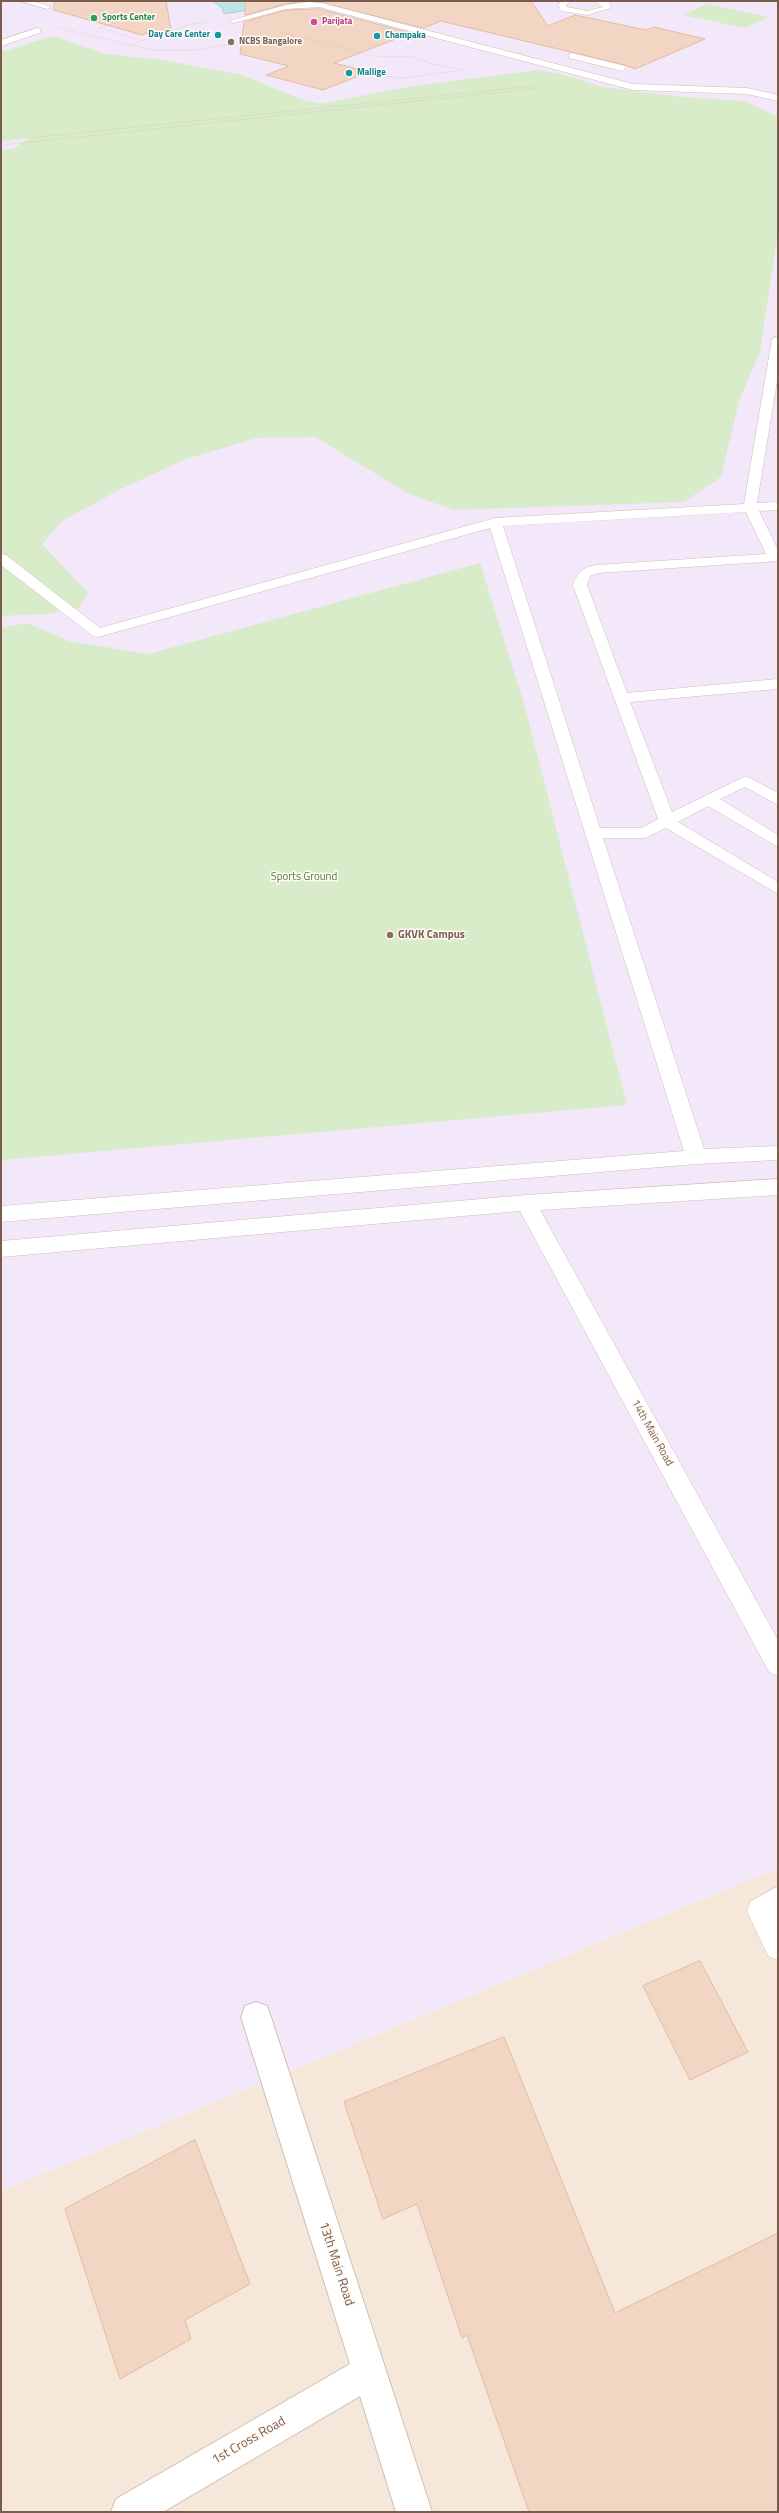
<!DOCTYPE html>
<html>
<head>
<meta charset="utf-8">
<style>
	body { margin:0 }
	#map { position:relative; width:779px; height:2513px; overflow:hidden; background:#fdf6ec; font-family:"Titillium Web",sans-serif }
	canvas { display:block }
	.frame { position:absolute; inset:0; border:2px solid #7a5c4d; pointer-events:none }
</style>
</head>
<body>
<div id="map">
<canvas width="779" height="2513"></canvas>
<div class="frame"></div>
</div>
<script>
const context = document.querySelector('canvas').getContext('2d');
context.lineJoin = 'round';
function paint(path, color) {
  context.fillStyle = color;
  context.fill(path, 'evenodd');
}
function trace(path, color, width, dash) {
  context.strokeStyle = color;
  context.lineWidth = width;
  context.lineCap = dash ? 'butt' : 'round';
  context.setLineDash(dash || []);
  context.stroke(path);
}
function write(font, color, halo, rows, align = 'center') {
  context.font = font + ' "Titillium Web",sans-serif';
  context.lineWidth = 3;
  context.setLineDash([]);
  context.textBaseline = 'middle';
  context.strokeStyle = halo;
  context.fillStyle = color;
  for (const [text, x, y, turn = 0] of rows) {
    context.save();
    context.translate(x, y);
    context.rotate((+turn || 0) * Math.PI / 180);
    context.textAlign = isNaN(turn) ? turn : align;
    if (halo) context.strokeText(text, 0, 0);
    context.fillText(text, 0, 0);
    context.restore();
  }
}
const residential = new Path2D(`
	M 778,1868 L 778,2512 L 1,2512 L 1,2191 Z`);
const education = new Path2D(`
	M 1,1 L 778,1 L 778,1868 L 1,2191 Z`);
const green = new Path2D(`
	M 707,4 L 769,17 L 745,28 L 683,15 Z
	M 53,36 L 106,54 L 163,60 L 242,75 L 303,100 L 320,104 L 407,87 L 537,70 L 565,75 L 603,87 L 682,97 L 744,101 L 778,117 L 778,232 L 760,352 L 739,401 L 721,477 L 684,502 L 454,510 L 409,494 L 315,437 L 257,438 L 183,460 L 119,490 L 62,521 L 42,544 L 88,593 L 79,608 L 47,614 L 1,616 L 1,150 L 13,149 L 29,138 L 1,141 L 1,52 Z
	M 480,563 L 525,707 L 627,1105 L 1,1160 L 1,628 L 27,623 L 69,641 L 148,654 Z`);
const water = new Path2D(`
	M 213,1 L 259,1 L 248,10 L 225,14 L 222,11 L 223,9 Z`);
const building = new Path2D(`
	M 55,1 L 166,1 L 172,36 L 152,31 L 142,35 L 54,10 Z
	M 246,1 L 304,1 L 286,4 L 245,15 Z
	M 315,1 L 531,1 L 548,26 L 575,15 L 646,30 L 654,27 L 705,39 L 635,69 L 625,65 L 441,21 L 424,28 Z
	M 319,9 L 411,33 L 334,63 L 369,72 L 323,90 L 266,75 L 289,66 L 240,54 L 244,22 L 286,10 Z
	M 700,1961 L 748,2052 L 690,2080 L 643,1986 Z
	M 504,2037 L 615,2313 L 778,2233 L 778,2512 L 529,2512 L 467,2335 L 462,2338 L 417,2204 L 383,2219 L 344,2102 Z
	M 195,2140 L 250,2284 L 185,2320 L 191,2339 L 120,2379 L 65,2209 Z`);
const path = new Path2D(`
	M 69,17 L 95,9 L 128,18 L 100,28 L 143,41
	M 59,28 L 152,50 L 196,50 L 234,43
	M 280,32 L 373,56 L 414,57 L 428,63 L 467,70
	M 127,46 L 192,24 L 211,22
	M 364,74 L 402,78 L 465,70
	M 30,138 L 534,86
	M 1,145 L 541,88`);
const lane = new Path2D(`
	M 20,1 L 33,1 L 51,7 L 47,9 Z
	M 562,1 L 572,1 L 566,5 L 567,7 L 587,11 L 603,7 L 594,1 L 609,2 L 611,8 L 587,15 L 561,11 L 558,4 Z
	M 308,2 L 322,3 L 633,84 L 747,88 L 778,95 L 778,101 L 747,94 L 633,90 L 319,7 L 286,9 L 233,23 L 229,21 L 286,5 Z
	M 37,28 L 40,29 L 40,33 L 1,46 L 1,40 Z
	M 572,53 L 625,66 L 626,68 L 622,71 L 569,58 L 569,54 Z
	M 778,336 L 778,375 L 757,503 L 778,502 L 778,510 L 759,511 L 778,550 L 778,561 L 598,573 L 590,576 L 587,585 L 627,693 L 778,679 L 778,689 L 630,702 L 672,812 L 746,776 L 778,793 L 778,805 L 745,787 L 720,799 L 778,835 L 778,847 L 708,806 L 678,822 L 778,882 L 778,894 L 666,828 L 645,838 L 603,838 L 704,1149 L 778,1146 L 778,1160 L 696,1164 L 1,1222 L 1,1206 L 684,1151 L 490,528 L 98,637 L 93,636 L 1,565 L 1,554 L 6,555 L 100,628 L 495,518 L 744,504 L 772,339 ZM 746,512 L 766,554 L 596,565 C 582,568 578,572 573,585 L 658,819 L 642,828 L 600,828 L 503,526 Z
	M 778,1179 L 778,1195 L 540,1210 L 778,1640 L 778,1676 L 769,1672 L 520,1211 L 1,1257 L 1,1241 L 526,1195 Z
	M 778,1886 L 778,1960 L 768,1956 L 747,1911 L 751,1901 Z`);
const street = new Path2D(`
	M 256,2002 L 267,2006 L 271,2017 L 432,2512 L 396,2512 L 360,2396 L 163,2512 L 111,2512 L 116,2499 L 350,2364 L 241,2017 L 245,2006 Z`);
const markers = [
	[94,18,4,"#2e9e5b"],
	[314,22,4,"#d1479c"],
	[218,35,4,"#0f9aa8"],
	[377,36,4,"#0f9aa8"],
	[231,42,4,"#8d6e63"],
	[349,73,4,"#0f9aa8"],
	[390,935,4,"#8d6e63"]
];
const farLeisurenames = [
	["Sports Center",102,18]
];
const farHotelnames = [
	["Parijata",322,22]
];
const farCulturenames = [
	["Day Care Center",210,35,"right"],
	["Champaka",385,36],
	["Mallige",357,73]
];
const farEducationnames = [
	["NCBS Bangalore",239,42]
];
const parkNames = [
	["Sports Ground",304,877]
];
const educationNames = [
	["GKVK Campus",398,935]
];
const streetNames = [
	["14th Main Road",652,1433,61]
];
const nearStreetnames = [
	["13th Main Road",336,2264,72],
	["1st Cross Road",249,2441,-30]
];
paint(residential, '#f5e8da');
paint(education, '#f3e8fa');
paint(green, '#d8ecc9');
paint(water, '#bfe3e8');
trace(water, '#a5d3da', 1);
paint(building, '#f3d5c3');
trace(building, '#e6bba3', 1);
trace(lane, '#d1beb0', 1);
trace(street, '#d1beb0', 2);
trace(path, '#d9b8a5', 1, [0.5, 1.5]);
paint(lane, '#fff');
paint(street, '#fff');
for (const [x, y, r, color] of markers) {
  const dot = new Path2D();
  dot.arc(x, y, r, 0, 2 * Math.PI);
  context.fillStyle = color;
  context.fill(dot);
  trace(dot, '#fffaf3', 1.5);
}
write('bold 9px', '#27864d', '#fffaf3', farLeisurenames, 'left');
write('bold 9px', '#b23c85', '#fffaf3', farHotelnames, 'left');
write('bold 9px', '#0d838f', '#fffaf3', farCulturenames, 'left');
write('bold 9px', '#785e54', '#fffaf3', farEducationnames, 'left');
write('11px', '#537a41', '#fffaf3', parkNames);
write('bold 11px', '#785e54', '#fffaf3', educationNames, 'left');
write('11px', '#7a5c4d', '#fffaf3', streetNames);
write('13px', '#7a5c4d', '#fffaf3', nearStreetnames);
</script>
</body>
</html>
